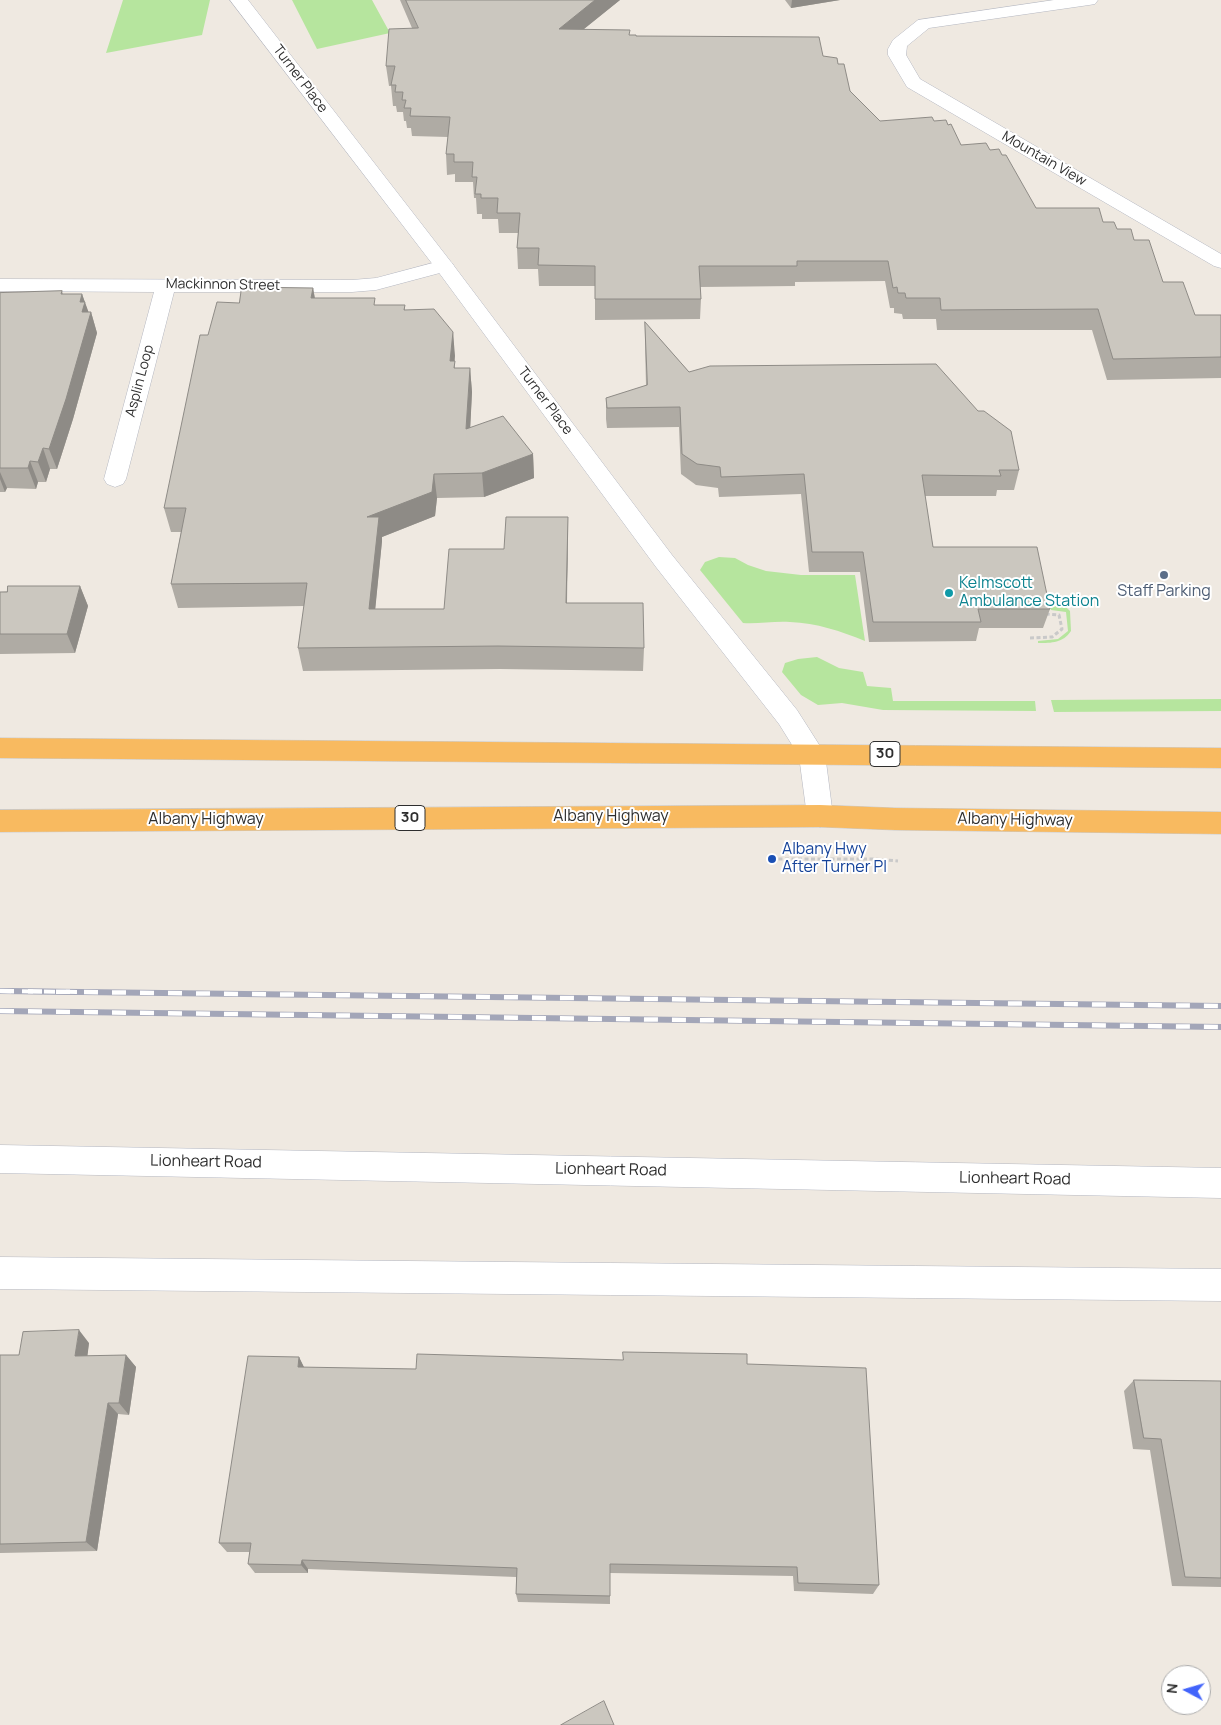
<!DOCTYPE html>
<html>
<head>
<meta charset="utf-8">
<style>
	body { margin:0 }
	#map { position:relative; width:1221px; height:1725px; overflow:hidden; background:#efe9e1; font-family:Manrope,sans-serif }
	canvas { display:block }
	.north { position:absolute; left:1161px; top:1665px; width:50px; height:50px; box-sizing:border-box; background:#fff; border:1px solid #ababab; border-radius:50%; rotate:276deg; font-size:14px; font-weight:700; line-height:20px; text-align:center; color:#2e2e2e }
	.north::after { content:''; display:block; margin:auto; width:18px; height:22px; background:#4264fb; clip-path:polygon(50% 0,100% 100%,50% 72%,0 100%) }
</style>
</head>
<body>
<div id="map">
<canvas width="1221" height="1725"></canvas>
<div class="north">N</div>
</div>
<script>
const context = document.querySelector('canvas').getContext('2d');
context.lineJoin = 'round';
function paint(path, color) {
  context.fillStyle = color;
  context.fill(path, 'evenodd');
}
function trace(path, color, width, dash) {
  context.strokeStyle = color;
  context.lineWidth = width;
  context.lineCap = dash ? 'butt' : 'round';
  context.setLineDash(dash || []);
  context.stroke(path);
}
function write(font, color, halo, rows, align = 'center') {
  context.font = font + ' Manrope,sans-serif';
  context.lineWidth = 4;
  context.setLineDash([]);
  context.textBaseline = 'middle';
  context.strokeStyle = halo;
  context.fillStyle = color;
  for (const [text, x, y, turn = 0] of rows) {
    context.save();
    context.translate(x, y);
    context.rotate((+turn || 0) * Math.PI / 180);
    context.textAlign = isNaN(turn) ? turn : align;
    if (halo) context.strokeText(text, 0, 0);
    context.fillText(text, 0, 0);
    context.restore();
  }
}
const green = new Path2D(`
	M 123,0 L 210,0 L 202,35 L 106,53 Z
	M 292,0 L 372,0 L 390,33 L 317,49 Z
	M 719,557 L 735,558 L 748,565 L 766,571 L 801,575 L 855,575 L 865,641 C 840,631 817,623 790,622 C 774,621 758,624 743,623 L 700,570 L 705,562 Z
	M 1050,606 L 1065,606 L 1070,611 L 1071,631 C 1063,643 1052,643 1038,643 L 1038,641 L 1058,639 L 1068,631 L 1066,612 L 1051,610 Z
	M 817,657 L 839,668 L 863,672 L 867,686 L 891,688 L 893,701 L 1035,701 L 1036,711 L 883,710 L 842,703 L 818,705 L 801,695 L 782,672 L 785,663 L 798,659 Z
	M 1221,699 L 1221,711 L 1054,712 L 1051,700 Z`);
const path = new Path2D(`
	M 1030,638 L 1052,637 L 1062,629 L 1059,615 L 1044,614
	M 772,859 L 873,859 L 898,861`);
const minor = new Path2D(`
	M 1054,0 L 1098,0 L 1095,4 L 1089,5 L 929,28 L 907,46 L 906,55 L 920,79 L 1221,254 L 1221,268 L 1214,266 L 907,87 L 888,55 L 888,49 L 893,40 L 918,20 Z
	M 444,260 L 451,262 L 454,266 L 451,270 L 376,290 L 352,292 L 174,292 L 126,479 L 123,484 L 115,487 L 107,484 L 104,479 L 154,292 L 0,291 L 0,279 L 352,280 L 376,278 Z
	M 0,1257 L 1221,1269 L 1221,1301 L 0,1289 Z`);
const tertiary = new Path2D(`
	M 230,0 L 248,0 L 451,262 L 672,555 L 797,710 L 825,754 L 833,816 L 830,824 L 820,827 L 810,824 L 807,816 L 799,756 L 779,724 L 656,567 L 437,270 Z`);
const secondary = new Path2D(`
	M 0,1145 L 1221,1168 L 1221,1198 L 0,1173 Z`);
const trunk = new Path2D(`
	M 0,738 L 1221,748 L 1221,768 L 0,758 Z
	M 820,805 L 895,808 L 1221,812 L 1221,834 L 895,830 L 820,827 L 0,832 L 0,810 Z`);
const railFar1 = new Path2D(`
	M 0,991 L 80,992`);
const rail = new Path2D(`
	M 0,991 L 1221,1006
	M 0,1011 L 1221,1027`);
const wall = new Path2D(`
	M 400,0 L 620,0 L 584,29 L 630,35 L 636,36 L 823,56 L 838,64 L 850,91 L 880,121 L 934,121 L 948,125 L 961,145 L 990,150 L 1002,155 L 1036,208 L 1103,222 L 1134,240 L 1163,282 L 1195,315 L 1221,315 L 1221,378 L 1107,380 L 1092,330 L 937,330 L 936,319 L 903,319 L 902,314 L 894,313 L 894,308 L 890,308 L 885,281 L 795,282 L 795,286 L 700,287 L 701,299 L 700,319 L 595,320 L 595,286 L 539,286 L 538,269 L 518,269 L 517,248 L 518,233 L 499,233 L 498,219 L 482,219 L 482,214 L 477,214 L 476,198 L 474,198 L 473,182 L 455,182 L 455,174 L 447,175 L 446,154 L 448,137 L 412,136 L 411,128 L 407,128 L 406,121 L 404,121 L 403,112 L 397,112 L 396,106 L 393,106 L 391,86 L 389,86 L 386,66 L 412,28 Z
	M 785,0 L 840,0 L 791,8 Z
	M 313,288 L 315,298 L 376,305 L 405,305 L 405,310 L 453,332 L 455,368 L 470,368 L 472,392 L 470,428 L 533,454 L 534,478 L 484,497 L 437,498 L 435,516 L 382,537 L 382,541 L 375,609 L 444,609 L 504,549 L 568,517 L 568,540 L 567,603 L 644,648 L 643,671 L 500,669 L 303,671 L 298,648 L 304,606 L 178,608 L 171,584 L 181,532 L 171,532 L 164,508 L 208,335 L 239,303 Z
	M 62,291 L 63,294 L 82,294 L 88,312 L 91,312 L 97,333 L 73,419 L 57,469 L 50,469 L 46,482 L 38,482 L 36,489 L 7,488 L 5,492 L 0,492 L 0,293 Z
	M 645,322 L 689,372 L 1019,470 L 1014,490 L 997,490 L 996,496 L 925,496 L 933,547 L 1050,609 L 1043,628 L 979,628 L 976,641 L 869,642 L 860,572 L 809,572 L 801,494 L 719,497 L 718,488 L 696,485 L 681,474 L 679,427 L 607,428 L 606,419 L 606,398 L 646,386 L 645,342 Z
	M 80,586 L 88,606 L 75,653 L 0,654 L 0,592 Z
	M 89,1343 L 87,1356 L 126,1355 L 136,1367 L 129,1415 L 118,1414 L 97,1551 L 0,1553 L 0,1355 L 19,1355 Z
	M 299,1357 L 304,1368 L 416,1369 L 747,1364 L 879,1585 L 873,1594 L 794,1591 L 793,1576 L 610,1573 L 610,1604 L 518,1602 L 516,1594 L 516,1577 L 308,1569 L 308,1573 L 255,1573 L 248,1564 L 250,1552 L 227,1552 L 219,1543 Z
	M 1134,1380 L 1221,1381 L 1221,1587 L 1172,1586 L 1150,1450 L 1133,1449 L 1124,1391 Z`);
const shadedWall = new Path2D(`
	M 595,0 L 620,0 L 559,49 L 559,29 Z
	M 792,0 L 840,0 L 791,8 Z
	M 313,288 L 317,312 L 311,298 Z
	M 82,294 L 90,316 L 91,312 L 97,333 L 73,419 L 57,469 L 49,449 L 82,312 L 80,302 Z
	M 453,332 L 455,356 L 452,386 L 450,361 Z
	M 470,368 L 472,392 L 469,453 L 466,429 Z
	M 43,448 L 50,469 L 46,482 L 38,462 Z
	M 533,454 L 534,478 L 484,497 L 482,473 Z
	M 30,461 L 38,482 L 36,489 L 28,468 Z
	M 0,472 L 7,488 L 5,492 L 0,479 Z
	M 434,474 L 437,498 L 435,516 L 382,537 L 382,541 L 373,632 L 369,609 L 367,517 Z
	M 568,517 L 568,540 L 566,626 L 566,603 Z
	M 80,586 L 88,606 L 75,653 L 67,634 Z
	M 79,1330 L 89,1343 L 86,1368 L 75,1356 Z
	M 126,1355 L 136,1367 L 129,1415 L 119,1403 Z
	M 299,1357 L 305,1369 L 298,1367 Z
	M 108,1403 L 118,1414 L 97,1551 L 86,1542 Z
	M 302,1560 L 308,1569 L 308,1573 L 301,1565 Z`);
const building = new Path2D(`
	M 406,0 L 595,0 L 559,29 L 630,30 L 629,35 L 636,35 L 636,36 L 819,37 L 823,56 L 837,58 L 838,64 L 844,64 L 850,91 L 880,121 L 932,117 L 934,121 L 946,120 L 948,125 L 951,124 L 961,145 L 986,143 L 990,150 L 999,149 L 1002,155 L 1006,155 L 1036,208 L 1099,208 L 1103,222 L 1114,222 L 1117,229 L 1131,229 L 1134,240 L 1149,240 L 1163,282 L 1183,282 L 1195,315 L 1221,315 L 1221,357 L 1113,359 L 1098,309 L 941,310 L 940,298 L 906,298 L 905,293 L 898,293 L 897,287 L 893,288 L 888,261 L 797,261 L 797,266 L 699,266 L 701,299 L 595,299 L 595,266 L 538,265 L 539,248 L 517,248 L 520,213 L 497,213 L 498,198 L 481,198 L 481,194 L 475,194 L 477,177 L 472,177 L 473,162 L 454,162 L 454,154 L 446,154 L 450,117 L 410,116 L 411,108 L 404,108 L 406,100 L 402,100 L 403,92 L 395,92 L 396,85 L 391,85 L 395,66 L 386,66 L 389,29 L 418,28 Z
	M 242,287 L 313,288 L 311,298 L 375,298 L 374,305 L 405,305 L 404,310 L 434,309 L 453,332 L 450,361 L 455,361 L 454,368 L 470,368 L 466,429 L 503,416 L 533,454 L 482,473 L 434,474 L 432,492 L 367,517 L 379,517 L 369,609 L 444,609 L 449,549 L 504,549 L 506,517 L 568,517 L 566,603 L 643,603 L 644,648 L 498,646 L 298,648 L 307,583 L 171,584 L 186,508 L 164,508 L 200,335 L 208,335 L 217,302 L 239,303 Z
	M 62,291 L 61,294 L 82,294 L 80,302 L 85,302 L 82,312 L 91,312 L 66,399 L 49,449 L 43,448 L 38,462 L 30,461 L 28,468 L 0,468 L 0,293 Z
	M 645,322 L 689,372 L 710,366 L 936,364 L 978,411 L 984,411 L 1011,431 L 1019,470 L 999,470 L 1001,476 L 922,475 L 933,547 L 1037,547 L 1050,609 L 978,609 L 981,622 L 873,622 L 863,552 L 812,552 L 804,474 L 721,477 L 720,467 L 697,464 L 682,454 L 680,407 L 607,408 L 606,398 L 647,385 Z
	M 8,586 L 80,586 L 67,634 L 0,634 L 0,592 L 7,592 Z
	M 79,1330 L 75,1356 L 126,1355 L 119,1403 L 108,1403 L 86,1542 L 0,1544 L 0,1355 L 19,1355 L 23,1332 Z
	M 623,1352 L 747,1354 L 747,1364 L 866,1368 L 879,1585 L 798,1583 L 797,1567 L 610,1564 L 610,1596 L 516,1594 L 517,1568 L 302,1560 L 301,1565 L 248,1564 L 251,1543 L 219,1543 L 248,1356 L 299,1357 L 298,1367 L 416,1369 L 417,1354 L 623,1360 Z
	M 1134,1380 L 1221,1381 L 1221,1578 L 1185,1577 L 1161,1439 L 1144,1438 Z
	M 604,1701 L 614,1725 L 561,1725 Z`);
const markers = [
	[1164,575,5,"#5c6f8a"],
	[949,593,5,"#0f9aa8"],
	[772,859,5,"#1a4fb4"]
];
const farStreetnames = [
	["Turner Place",300,79,53],
	["Mountain View",1044,159,30],
	["Mackinnon Street",223,285,1],
	["Asplin Loop",140,381,-75],
	["Turner Place",545,401,53]
];
const shields = [
	[885,754,30],
	[410,818,30]
];
const shieldNames = [
	["30",885,754],
	["30",410,818]
];
const cultureNames = [
	["Kelmscott",959,584],
	["Ambulance Station",959,602]
];
const serviceNames = [
	["Staff Parking",1164,592]
];
const streetNames = [
	["Albany Highway",611,817],
	["Albany Highway",206,820],
	["Albany Highway",1015,820,1],
	["Lionheart Road",206,1162,1],
	["Lionheart Road",611,1170,1],
	["Lionheart Road",1015,1179,1]
];
const transitNames = [
	["Albany Hwy",782,850],
	["After Turner Pl",782,868]
];
paint(green, '#b6e59e');
trace(minor, '#b4b7c1', 1);
trace(tertiary, '#b4b7c1', 1);
trace(secondary, '#b4b7c1', 1);
trace(trunk, '#c9c9c9', 1);
trace(path, '#c9c9c9', 3, [4, 2.5]);
paint(minor, '#fff');
paint(tertiary, '#fff');
paint(secondary, '#fff');
paint(trunk, '#f8ba60');
trace(railFar1, '#a3a6b8', 5.5);
trace(rail, '#a3a6b8', 6);
trace(railFar1, '#fff', 4, [11]);
trace(rail, '#fff', 4.5, [14]);
paint(wall, '#afaba4');
paint(shadedWall, '#8e8b86');
paint(building, '#cbc7bf');
trace(building, '#8e8b86', 1);
for (const [x, y, r, color] of markers) {
  const dot = new Path2D();
  dot.arc(x, y, r, 0, 2 * Math.PI);
  context.fillStyle = color;
  context.fill(dot);
  trace(dot, '#fff', 2);
}
write('14px', '#2e2e2e', '#fff', farStreetnames);
for (const [x, y, w] of shields) {
  const box = new Path2D();
  box.roundRect(x - w / 2, y - 12.5, w, 25, 4);
  context.fillStyle = '#fff';
  context.fill(box);
  trace(box, '#2e2e2e', 1);
}
write('bold 15px', '#2e2e2e', null, shieldNames);
write('16px', '#0d838f', '#fff', cultureNames, 'left');
write('16px', '#4e5e75', '#fff', serviceNames);
write('16px', '#2e2e2e', '#fff', streetNames);
write('16px', '#164399', '#fff', transitNames, 'left');
</script>
</body>
</html>
